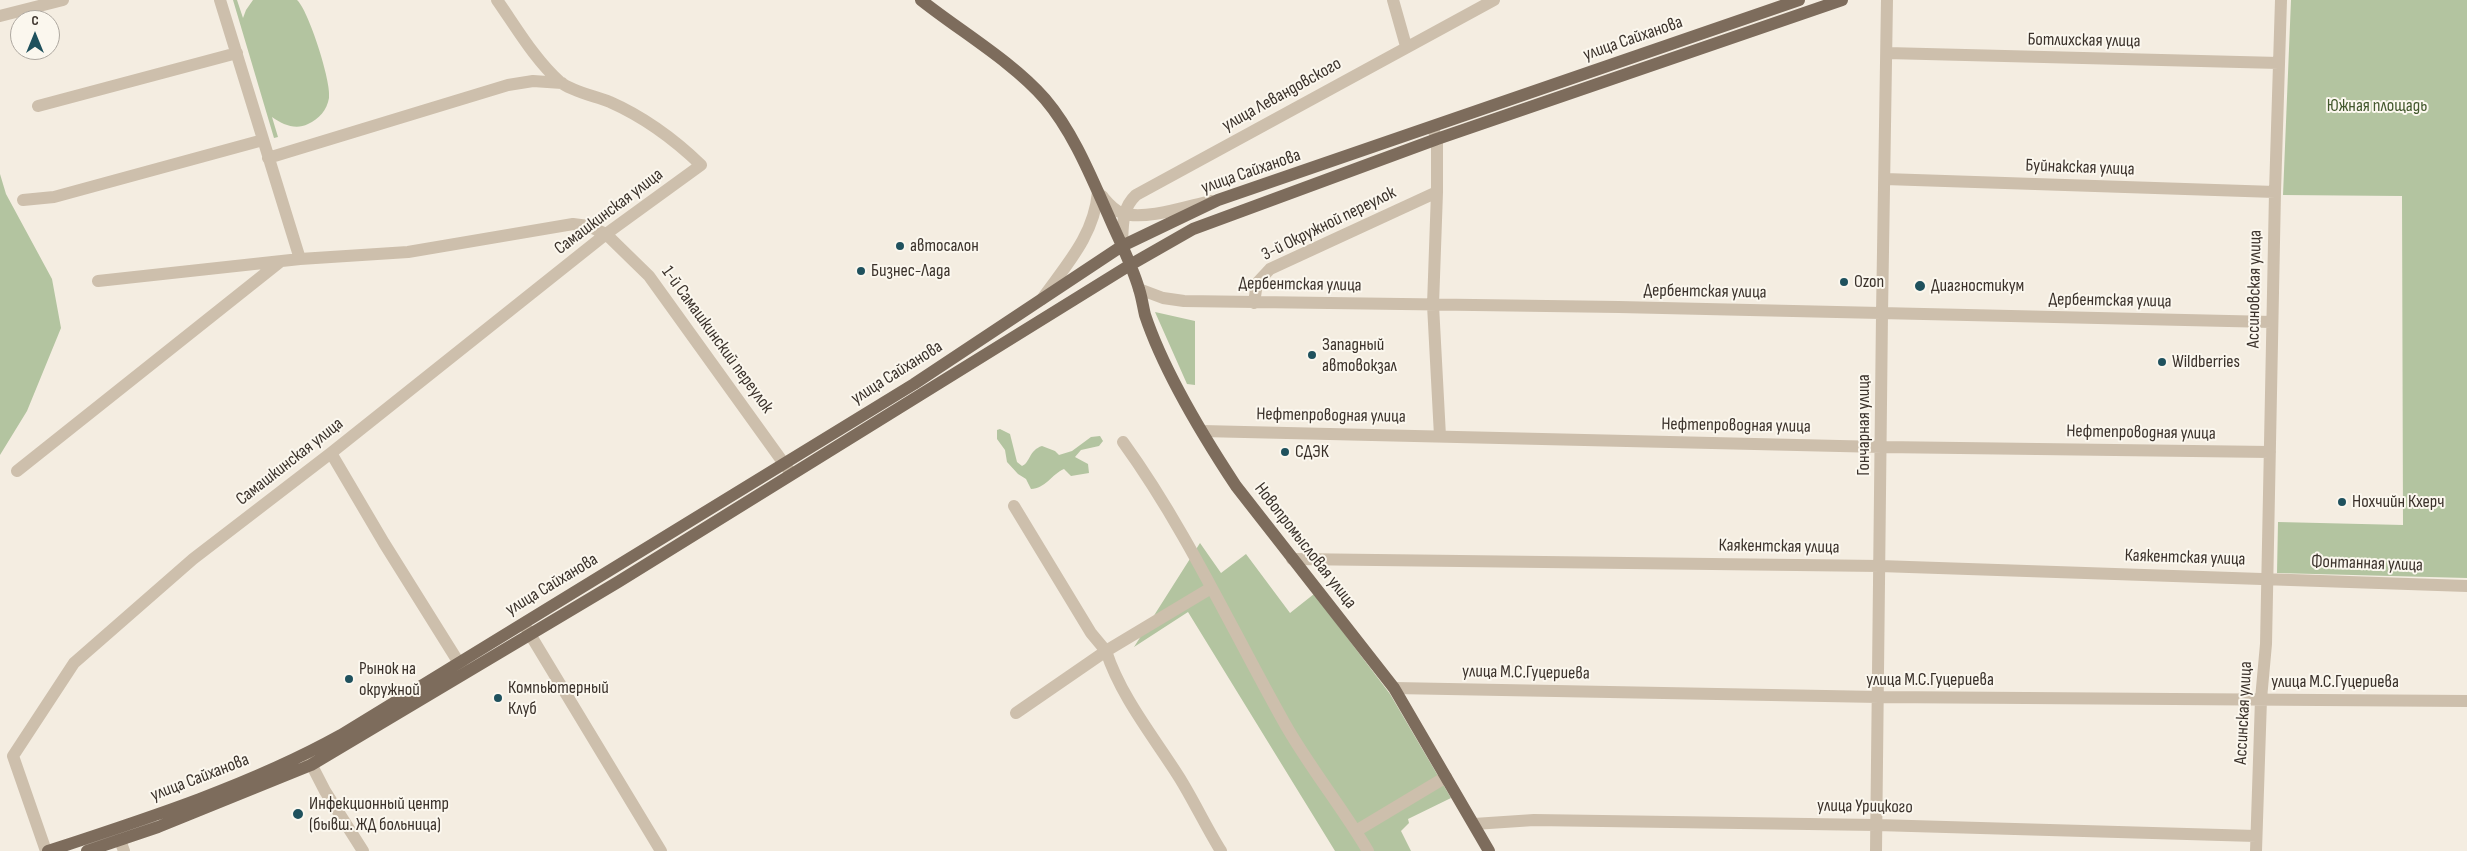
<!DOCTYPE html>
<html>
<head>
<meta charset="utf-8">
<style>
	body { margin:0 }
	#map { position:relative; width:2467px; height:851px; overflow:hidden; background:#f4ede1; font-family:"Sofia Sans Condensed",sans-serif }
	canvas { display:block }
	.north { position:absolute; left:10px; top:10px; width:50px; height:50px; box-sizing:border-box; background:#fbf7ee; border:1px solid #aea8a0; border-radius:50%; rotate:0deg; font-size:14px; font-weight:700; line-height:20px; text-align:center; color:#3b322b }
	.north::after { content:''; display:block; margin:auto; width:18px; height:22px; background:#1f515d; clip-path:polygon(50% 0,100% 100%,50% 72%,0 100%) }
</style>
</head>
<body>
<div id="map">
<canvas width="2467" height="851"></canvas>
<div class="north">С</div>
</div>
<script>
const context = document.querySelector('canvas').getContext('2d');
context.lineJoin = 'round';
function paint(path, color) {
  context.fillStyle = color;
  context.fill(path, 'evenodd');
}
function trace(path, color, width, dash) {
  context.strokeStyle = color;
  context.lineWidth = width;
  context.lineCap = dash ? 'butt' : 'round';
  context.setLineDash(dash || []);
  context.stroke(path);
}
function write(font, color, halo, rows, align = 'center') {
  context.font = font + ' "Sofia Sans Condensed",sans-serif';
  context.lineWidth = 4;
  context.setLineDash([]);
  context.textBaseline = 'middle';
  context.strokeStyle = halo;
  context.fillStyle = color;
  for (const [text, x, y, turn = 0] of rows) {
    context.save();
    context.translate(x, y);
    context.rotate((+turn || 0) * Math.PI / 180);
    context.textAlign = isNaN(turn) ? turn : align;
    if (halo) context.strokeText(text, 0, 0);
    context.fillText(text, 0, 0);
    context.restore();
  }
}
const green = new Path2D(`
	M 233,0 L 237,0 L 243,18 L 246,10 L 253,0 L 297,0 C 308,9 332,83 329,98 C 327,110 319,119 308,124 C 296,130 283,125 272,117 L 278,137 L 274,138 Z
	M 2291,0 L 2467,0 L 2467,578 L 2277,573 L 2278,522 L 2403,525 L 2402,196 L 2283,195 Z
	M 0,174 L 6,194 L 52,279 L 61,328 L 27,411 L 0,455 Z
	M 1155,312 L 1195,321 L 1195,385 L 1187,384 Z
	M 1000,429 L 1010,434 L 1017,462 L 1022,466 C 1030,463 1029,450 1042,446 L 1055,451 L 1059,455 L 1072,451 L 1091,437 L 1100,436 L 1103,441 L 1099,446 L 1081,450 L 1075,457 L 1088,464 L 1089,473 L 1071,476 L 1064,469 C 1052,474 1045,489 1031,489 L 1026,479 L 1018,474 L 1007,462 L 1005,450 L 997,439 L 997,430 Z
	M 1200,543 L 1221,573 L 1246,554 L 1290,613 L 1314,594 L 1390,694 L 1451,798 L 1408,819 L 1409,823 L 1401,831 L 1411,851 L 1335,851 L 1188,612 L 1134,647 Z`);
const minor = new Path2D(`
	M 220,0 L 300,259
	M 1393,0 L 1406,46
	M 0,16 L 63,0
	M 1887,53 L 2279,63
	M 38,106 L 237,53
	M 1433,129 L 1437,139 L 1437,192 L 1433,305 L 1440,436
	M 268,158 L 508,85 L 533,81 L 562,83
	M 1885,179 L 2275,192
	M 1102,196 C 1108,203 1113,210 1122,213 C 1144,221 1188,206 1211,201
	M 23,200 L 54,197 L 263,140
	M 1122,246 C 1123,227 1121,209 1136,195 L 1494,0
	M 98,281 L 300,259 L 408,252 L 573,224 L 588,226 L 606,234 L 649,276 L 790,472
	M 1139,289 L 1163,298 L 1184,301 L 1619,307 L 2272,322
	M 1042,299 C 1066,265 1094,236 1098,192
	M 1254,303 L 1257,283 L 1270,269 L 1437,192
	M 1202,431 L 1882,447 L 2270,452
	M 1123,442 C 1186,529 1232,630 1285,724 C 1310,768 1342,807 1368,851
	M 331,453 L 384,543 L 464,671
	M 17,471 L 281,261
	M 1014,506 L 1091,633 L 1106,651 L 1016,713
	M 1292,559 L 1880,566 L 2467,586
	M 1211,588 L 1106,651 C 1121,697 1153,736 1179,777 C 1194,801 1206,827 1221,851
	M 525,626 L 661,851
	M 1394,688 L 1879,697 L 2467,701
	M 307,756 L 325,791 L 363,851
	M 1474,824 L 1534,820 L 1877,825 L 2256,836
	M 1356,831 L 1446,777
	M 120,840 L 124,851
	M 46,851 L 13,756 L 74,663 L 193,559 L 331,453 L 606,234 L 701,165 C 675,140 644,117 610,102 C 595,96 573,92 560,82 C 535,60 516,27 497,0
	M 1876,851 L 1882,314 L 1887,0
	M 2256,851 L 2261,699 L 2266,644 L 2275,192 L 2281,0`);
const major = new Path2D(`
	M 921,0 C 960,31 1013,62 1045,99 C 1074,133 1092,179 1110,219 C 1120,242 1132,265 1139,289 C 1142,298 1143,307 1145,315 C 1164,372 1203,436 1236,486 L 1394,688 L 1489,851
	M 48,851 C 146,819 251,785 341,735 L 914,384 L 1122,246 L 1218,200 L 1799,0
	M 87,851 L 158,827 L 311,765 L 618,582 L 1130,265 L 1193,229 L 1437,139 L 1842,0`);
const markers = [
	[900,246,5,"#1f515d"],
	[861,271,5,"#1f515d"],
	[1844,282,5,"#1f515d"],
	[1920,286,6,"#1f515d"],
	[1312,355,5,"#1f515d"],
	[2162,362,5,"#1f515d"],
	[1285,452,5,"#1f515d"],
	[2342,502,5,"#1f515d"],
	[349,679,5,"#1f515d"],
	[498,698,5,"#1f515d"],
	[298,814,6,"#1f515d"]
];
const streetNames = [
	["улица Сайханова",1633,39,-19],
	["Ботлихская улица",2084,41,1],
	["улица Левандовского",1282,95,-29],
	["Буйнакская улица",2080,168,2],
	["улица Сайханова",1251,172,-19],
	["Самашкинская улица",609,212,-37],
	["3-й Окружной переулок",1329,224,-26],
	["Дербентская улица",1300,285,1],
	["Ассиновская улица",2255,289,-89],
	["Дербентская улица",1705,292,1],
	["Дербентская улица",2110,301,1],
	["1-й Самашкинский переулок",717,340,54],
	["улица Сайханова",897,373,-32],
	["Нефтепроводная улица",1331,416,1],
	["Гончарная улица",1864,425,-90],
	["Нефтепроводная улица",1736,426,1],
	["Нефтепроводная улица",2141,433,1],
	["Самашкинская улица",290,462,-38],
	["Новопромысловая улица",1305,546,52],
	["Каякентская улица",1779,547,1],
	["Каякентская улица",2185,558,2],
	["Фонтанная улица",2367,564,2],
	["улица Сайханова",552,585,-31],
	["улица М.С.Гуцериева",1526,673,1],
	["улица М.С.Гуцериева",1930,680],
	["улица М.С.Гуцериева",2335,682],
	["Ассинская улица",2244,713,-87],
	["улица Сайханова",200,778,-21],
	["улица Урицкого",1865,807,1]
];
const parkNames = [
	["Южная площадь",2377,106]
];
const poiNames = [
	["автосалон",910,246],
	["Бизнес-Лада",871,271],
	["Ozon",1854,282],
	["Диагностикум",1931,286],
	["Западный",1322,345],
	["автовокзал",1322,366],
	["Wildberries",2172,362],
	["СДЭК",1295,452],
	["Нохчийн Кхерч",2352,502],
	["Рынок на",359,669],
	["окружной",359,690],
	["Компьютерный",508,688],
	["Клуб",508,709],
	["Инфекционный центр",309,804],
	["(бывш. ЖД больница)",309,825]
];
paint(green, '#b3c4a0');
trace(minor, '#cdbfac', 12);
trace(major, '#7d6c5c', 12);
for (const [x, y, r, color] of markers) {
  const dot = new Path2D();
  dot.arc(x, y, r, 0, 2 * Math.PI);
  context.fillStyle = color;
  context.fill(dot);
  trace(dot, '#fbf7ee', 2);
}
write('18px', '#3b322b', '#fbf7ee', streetNames);
write('18px', '#44592e', '#fbf7ee', parkNames);
write('18px', '#3b322b', '#fbf7ee', poiNames, 'left');
</script>
</body>
</html>
